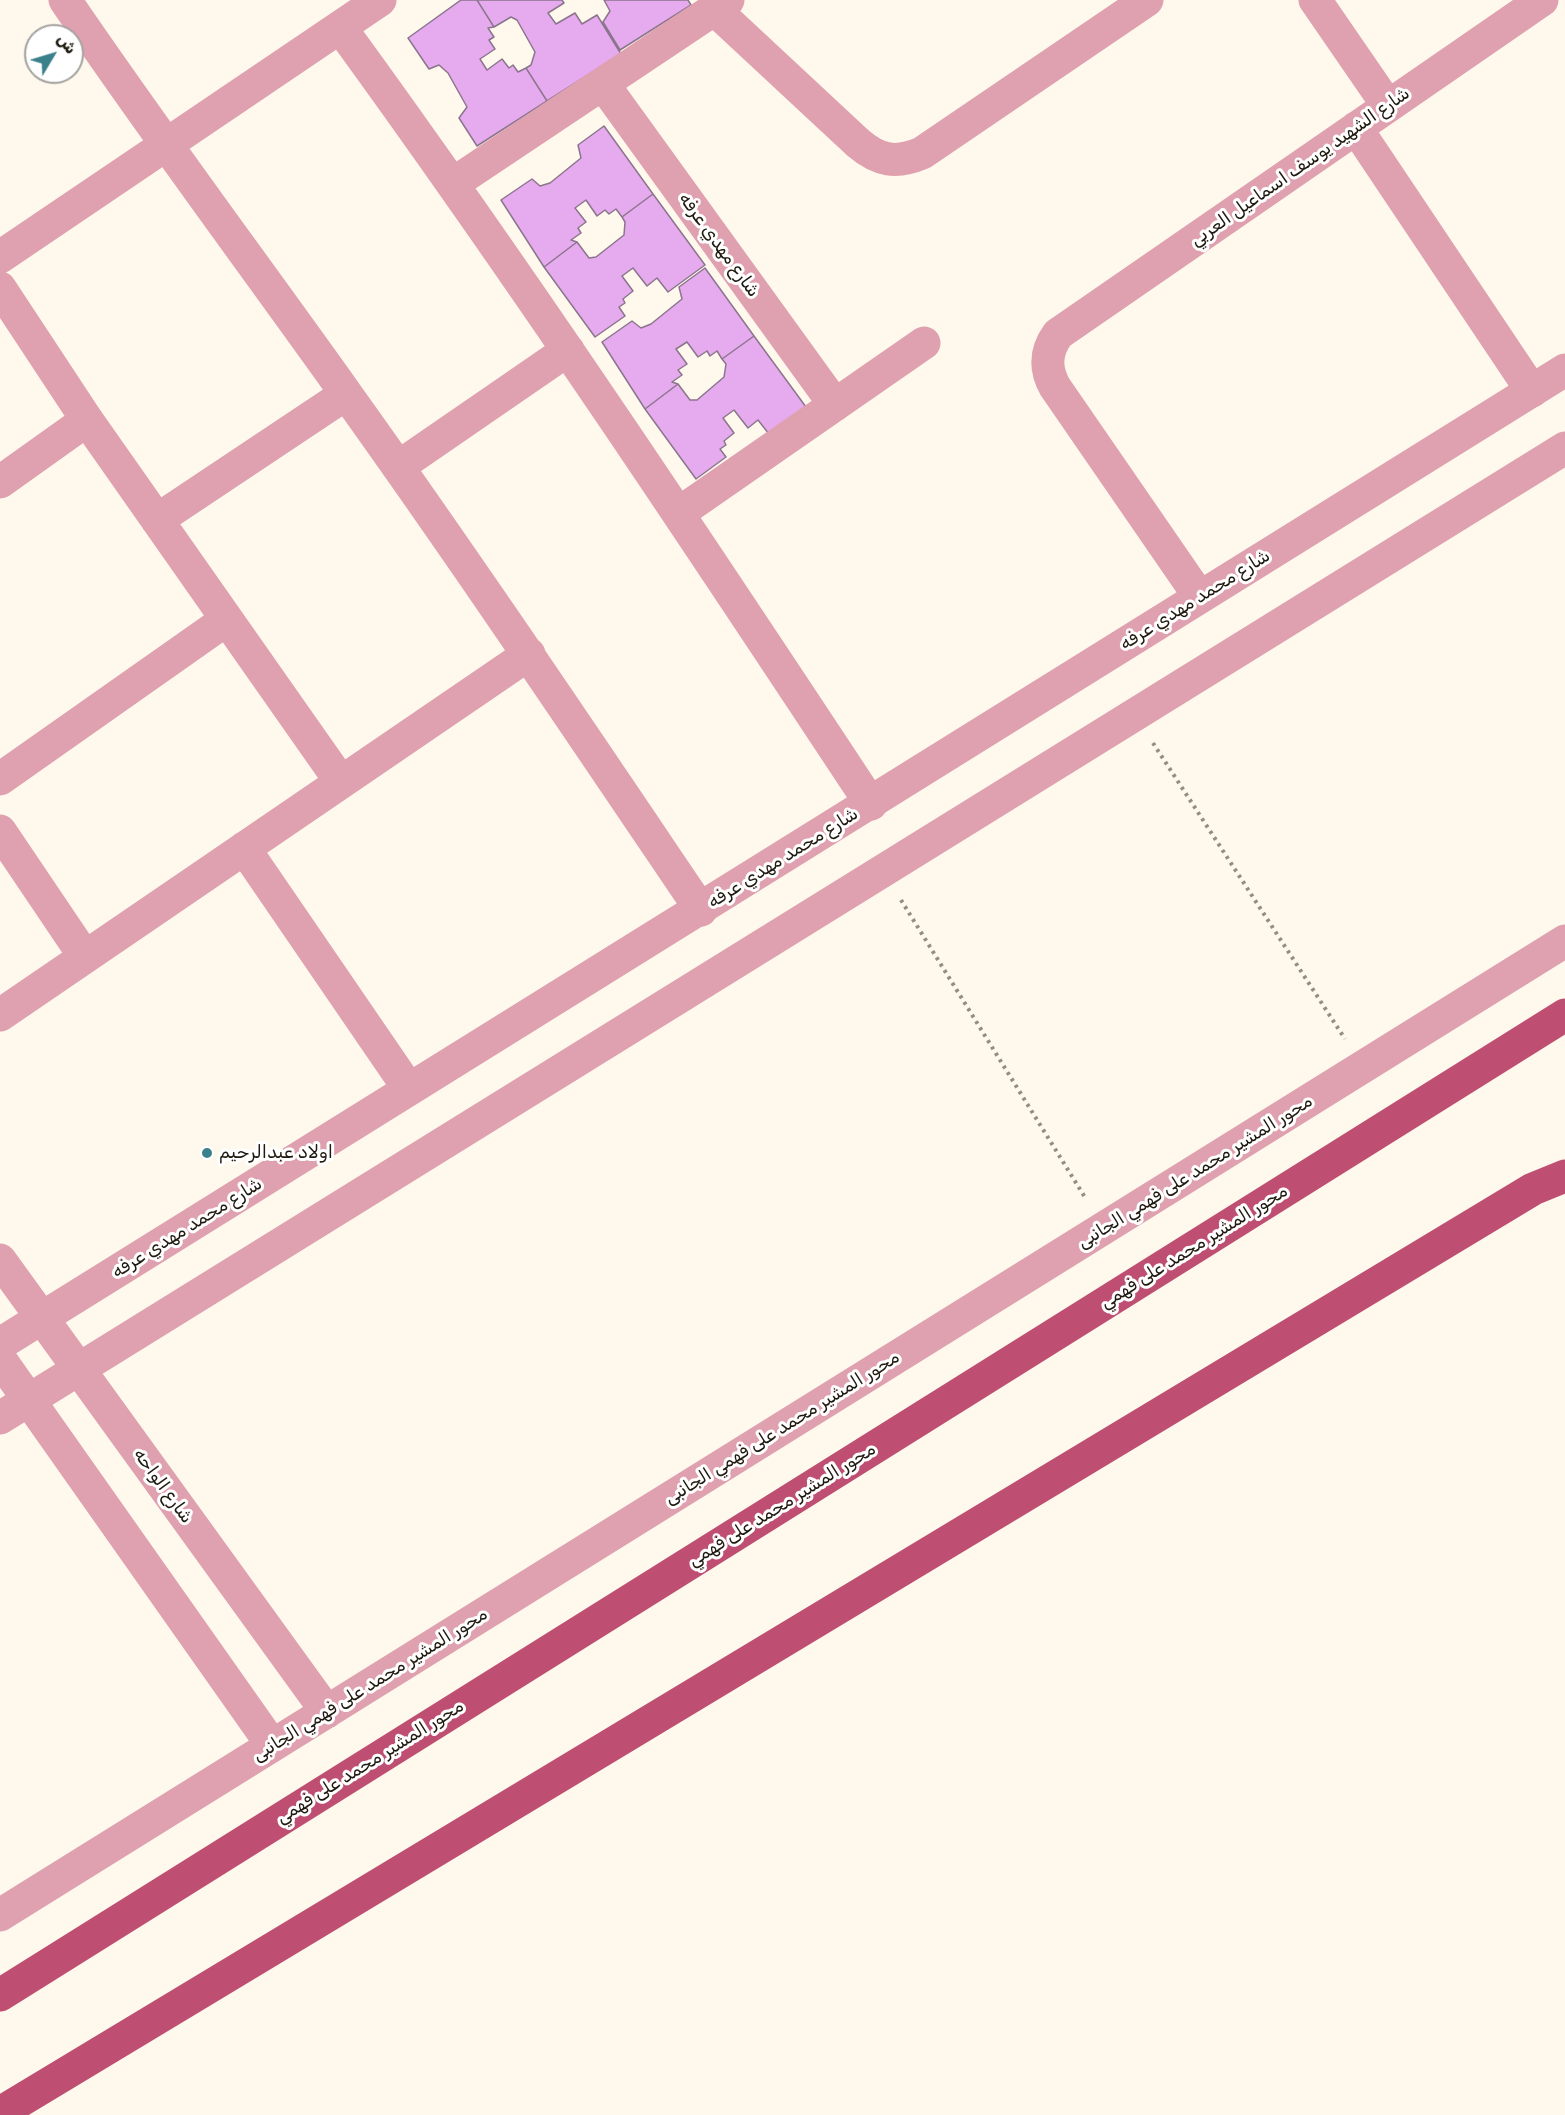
<!DOCTYPE html>
<html>
<head>
<meta charset="utf-8">
<style>
	body { margin:0 }
	#map { position:relative; width:1565px; height:2115px; overflow:hidden; background:#fef9ec; font-family:Rubik,Cairo,sans-serif }
	canvas { display:block }
	.north { position:absolute; left:24px; top:24px; width:60px; height:60px; box-sizing:border-box; background:#fff; border:2px solid #a5a39f; border-radius:50%; rotate:52deg; font-size:16px; font-weight:700; line-height:24px; text-align:center; color:#1f1a0f }
	.north::after { content:''; display:block; margin:auto; width:21px; height:27px; background:#3b818b; clip-path:polygon(50% 0,100% 100%,50% 72%,0 100%) }
</style>
</head>
<body>
<div id="map">
<canvas width="1565" height="2115"></canvas>
<div class="north">ش</div>
</div>
<script>
const context = document.querySelector('canvas').getContext('2d');
context.lineJoin = 'round';
function paint(path, color) {
  context.fillStyle = color;
  context.fill(path, 'evenodd');
}
function trace(path, color, width, dash) {
  context.strokeStyle = color;
  context.lineWidth = width;
  context.lineCap = dash ? 'butt' : 'round';
  context.setLineDash(dash || []);
  context.stroke(path);
}
function write(font, color, halo, rows, align = 'center') {
  context.font = font + ' Rubik,Cairo,sans-serif';
  context.lineWidth = 6;
  context.setLineDash([]);
  context.textBaseline = 'middle';
  context.strokeStyle = halo;
  context.fillStyle = color;
  for (const [text, x, y, turn = 0] of rows) {
    context.save();
    context.translate(x, y);
    context.rotate((+turn || 0) * Math.PI / 180);
    context.textAlign = isNaN(turn) ? turn : align;
    if (halo) context.strokeText(text, 0, 0);
    context.fillText(text, 0, 0);
    context.restore();
  }
}
const building = new Path2D(`
	M 461,0 L 477,0 L 494,27 L 488,28 L 494,37 L 489,40 L 495,49 L 480,59 L 487,70 L 502,59 L 509,68 L 513,65 L 518,72 L 526,68 L 547,101 L 477,146 L 459,118 L 467,107 L 448,73 L 439,65 L 429,69 L 408,38 Z
	M 477,0 L 562,0 L 564,3 L 548,13 L 556,24 L 575,13 L 582,24 L 597,15 L 621,54 L 547,101 L 526,68 L 531,65 L 535,52 L 517,20 L 511,17 L 494,27 Z
	M 604,0 L 688,0 L 691,5 L 620,50 L 603,22 L 610,11 Z
	M 604,126 L 653,194 L 622,217 L 616,209 L 609,214 L 605,210 L 597,216 L 586,200 L 575,208 L 586,222 L 578,228 L 581,233 L 571,240 L 577,242 L 544,267 L 501,200 L 532,179 L 540,186 L 550,183 L 581,158 L 578,145 Z
	M 653,194 L 705,265 L 668,292 L 657,278 L 647,286 L 633,268 L 622,276 L 633,291 L 623,299 L 625,303 L 619,307 L 625,316 L 595,337 L 544,267 L 577,242 L 589,258 L 596,257 L 624,235 L 625,222 L 622,217 Z
	M 705,268 L 754,336 L 722,359 L 717,351 L 710,356 L 707,351 L 698,357 L 687,342 L 676,349 L 687,364 L 678,370 L 682,375 L 672,382 L 678,384 L 645,409 L 602,342 L 632,321 L 641,328 L 651,324 L 682,299 L 679,287 Z
	M 754,336 L 806,407 L 769,434 L 758,420 L 748,428 L 734,410 L 723,418 L 734,433 L 724,441 L 726,445 L 720,449 L 726,457 L 696,479 L 645,409 L 678,384 L 690,400 L 697,400 L 724,377 L 726,364 L 722,359 Z`);
const path = new Path2D(`
	M 1153,743 L 1345,1039
	M 901,900 L 1086,1199`);
const minor = new Path2D(`
	M 65,0 C 156,134 253,263 347,395 C 468,564 584,737 701,910
	M 1315,0 L 1388,106
	M 714,9 L 858,143 C 879,161 896,164 922,153 L 1147,0
	M 340,27 C 525,281 698,542 871,804
	M 603,84 L 835,405
	M 1356,128 L 1532,391
	M 454,183 L 728,0
	M 0,257 L 380,0
	M 0,288 L 87,420 L 341,782
	M 398,467 L 568,350
	M 0,482 L 87,420
	M 679,513 L 924,343
	M 157,520 L 346,394
	M 1199,596 L 1055,387 C 1045,369 1045,352 1058,334 L 1542,0
	M 0,779 L 226,620
	M 0,831 L 85,957
	M 244,848 L 409,1089
	M 0,1015 L 529,654`);
const tertiary = new Path2D(`
	M 0,1260 L 327,1712
	M 0,1344 L 1565,370
	M 0,1359 L 272,1745
	M 0,1418 L 1565,448
	M 0,1915 L 1565,941`);
const primary = new Path2D(`
	M 0,1995 L 1565,1015
	M 0,2113 L 1533,1189 L 1565,1176`);
const markers = [
	[207,1153,6,"#3b818b"]
];
const streetNames = [
	["شارع الشهيد يوسف اسماعيل العربي",1300,167,-35],
	["شارع مهدي عرفه",719,245,54],
	["شارع محمد مهدي عرفه",1195,600,-32],
	["شارع محمد مهدي عرفه",783,858,-32],
	["محور المشير محمد على فهمي الجانبى",1195,1172,-32],
	["شارع محمد مهدي عرفه",187,1228,-32],
	["محور المشير محمد على فهمي",1194,1247,-32],
	["محور المشير محمد على فهمي الجانبى",782,1428,-32],
	["شارع الواحه",163,1486,54],
	["محور المشير محمد على فهمي",782,1505,-32],
	["محور المشير محمد على فهمي الجانبى",370,1685,-32],
	["محور المشير محمد على فهمي",370,1762,-32]
];
const poiNames = [
	["اولاد عبدالرحيم",219,1153]
];
paint(building, '#e6abee');
trace(building, '#8b758d', 1.5);
trace(path, '#938e82', 4, [3, 4.5]);
trace(minor, '#dfa0af', 33);
trace(tertiary, '#dfa0af', 33);
trace(primary, '#be4f72', 33);
for (const [x, y, r, color] of markers) {
  const dot = new Path2D();
  dot.arc(x, y, r, 0, 2 * Math.PI);
  context.fillStyle = color;
  context.fill(dot);
  trace(dot, '#fff', 2);
}
write('18px', '#1f1a0f', '#fff', streetNames);
write('18px', '#1f1a0f', '#fff', poiNames, 'left');
</script>
</body>
</html>
